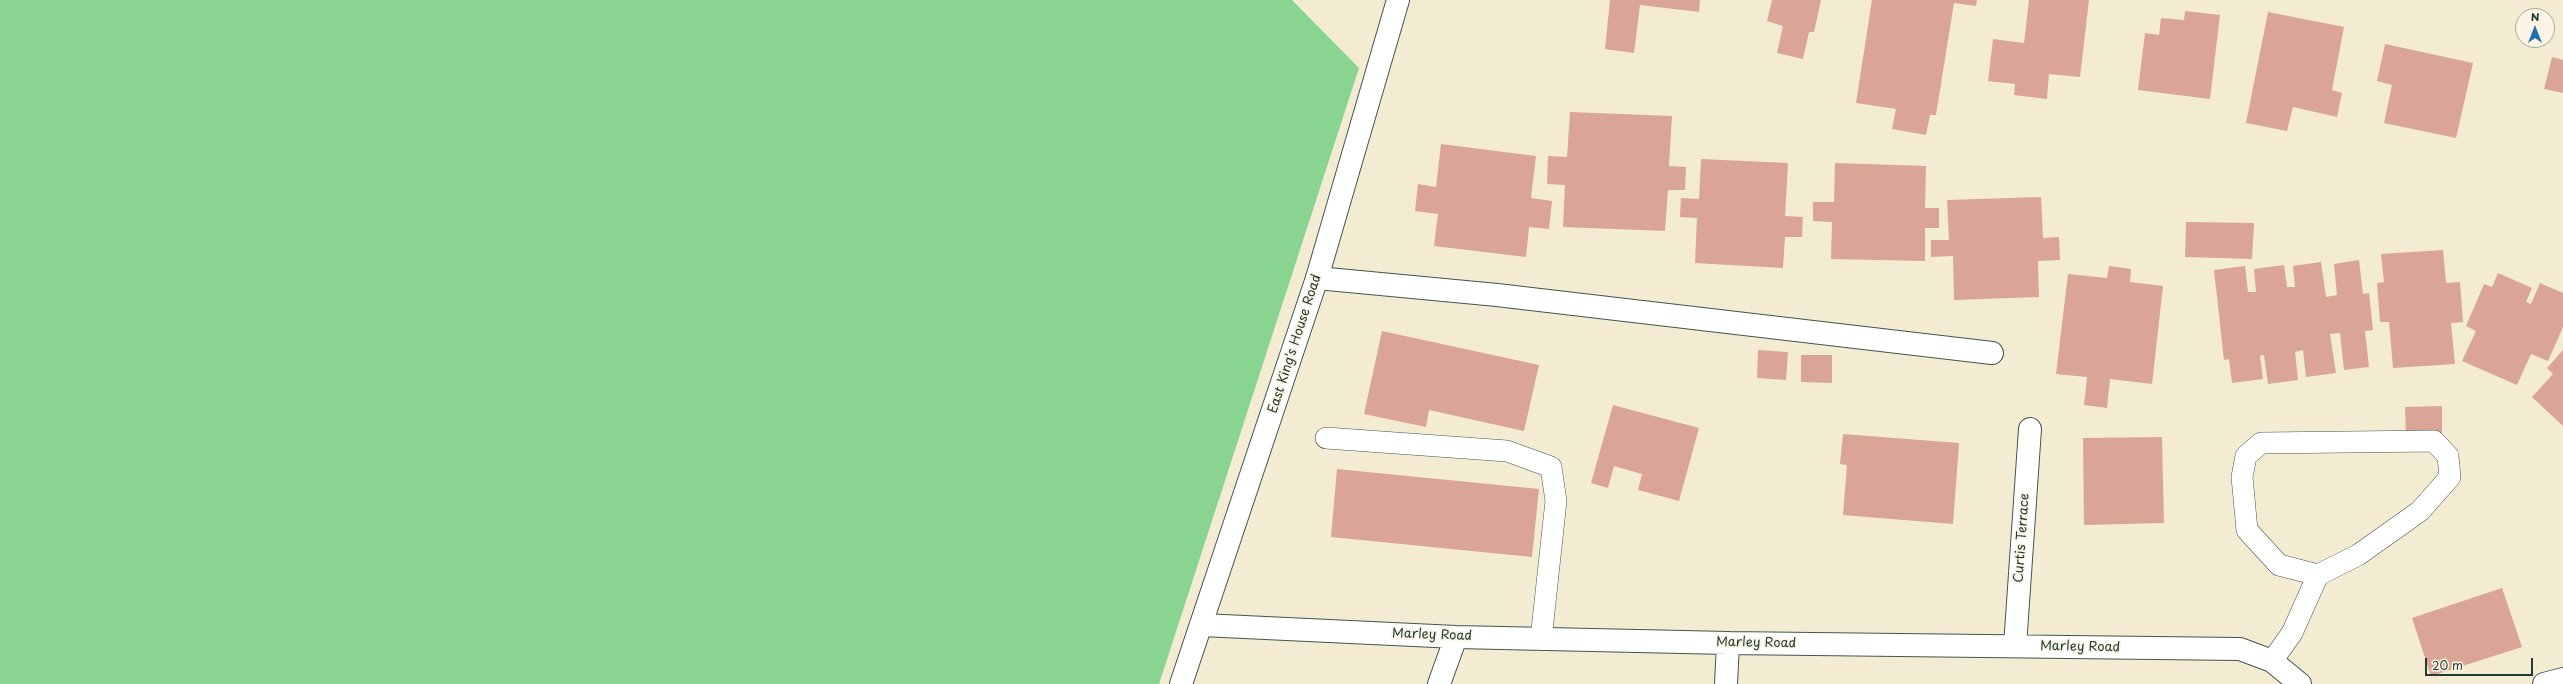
<!DOCTYPE html>
<html>
<head>
<meta charset="utf-8">
<style>
	body { margin:0 }
	#map { position:relative; width:2563px; height:684px; overflow:hidden; background:#f3ecd3; font-family:"Playpen Sans",sans-serif }
	canvas { display:block }
	.north { position:absolute; left:2515px; top:8px; width:40px; height:40px; box-sizing:border-box; background:#fcf5e5; border:1px solid #a4ab9e; border-radius:50%; rotate:0deg; font-size:11px; font-weight:700; line-height:16px; text-align:center; color:#1f3d34 }
	.north::after { content:''; display:block; margin:auto; width:14px; height:18px; background:#1f6fb2; clip-path:polygon(50% 0,100% 100%,50% 72%,0 100%) }
	.scale { position:absolute; left:2425px; top:658px; width:108px; height:18px; box-sizing:border-box; border:2px solid #1f3d34; border-top:0; padding-left:5px; font-size:12px; line-height:14px; white-space:nowrap; color:#1f3d34; -webkit-text-stroke:3px #fcf5e5; paint-order:stroke }
</style>
</head>
<body>
<div id="map">
<canvas width="2563" height="684"></canvas>
<div class="north">N</div>
<div class="scale">20 m</div>
</div>
<script>
const context = document.querySelector('canvas').getContext('2d');
context.lineJoin = 'round';
function paint(path, color) {
  context.fillStyle = color;
  context.fill(path, 'evenodd');
}
function trace(path, color, width, dash) {
  context.strokeStyle = color;
  context.lineWidth = width;
  context.lineCap = dash ? 'butt' : 'round';
  context.setLineDash(dash || []);
  context.stroke(path);
}
function write(font, color, halo, rows, align = 'center') {
  context.font = font + ' "Playpen Sans",sans-serif';
  context.lineWidth = 3.5;
  context.setLineDash([]);
  context.textBaseline = 'middle';
  context.strokeStyle = halo;
  context.fillStyle = color;
  for (const [text, x, y, turn = 0] of rows) {
    context.save();
    context.translate(x, y);
    context.rotate((+turn || 0) * Math.PI / 180);
    context.textAlign = isNaN(turn) ? turn : align;
    if (halo) context.strokeText(text, 0, 0);
    context.fillText(text, 0, 0);
    context.restore();
  }
}
const green = new Path2D(`
	M 0,0 L 1292,0 L 1359,68 L 1159,684 L 0,684 Z`);
const building = new Path2D(`
	M 1610,0 L 1700,0 L 1699,12 L 1640,5 L 1634,53 L 1605,49 Z
	M 1772,0 L 1821,0 L 1814,32 L 1809,32 L 1803,59 L 1777,53 L 1783,26 L 1767,21 Z
	M 1872,0 L 1977,0 L 1976,6 L 1954,3 L 1936,115 L 1930,115 L 1926,135 L 1892,129 L 1896,109 L 1856,103 Z
	M 2029,0 L 2089,0 L 2080,77 L 2049,74 L 2047,99 L 2014,95 L 2015,84 L 1988,81 L 1993,39 L 2024,43 Z
	M 2185,11 L 2220,15 L 2210,99 L 2138,90 L 2145,33 L 2159,35 L 2161,18 L 2184,20 Z
	M 2268,12 L 2344,27 L 2332,90 L 2342,93 L 2337,117 L 2293,107 L 2287,131 L 2246,123 Z
	M 2385,44 L 2473,63 L 2456,138 L 2384,123 L 2392,85 L 2377,81 Z
	M 2552,57 L 2563,60 L 2563,93 L 2544,89 Z
	M 1570,112 L 1672,116 L 1669,166 L 1686,167 L 1685,190 L 1668,190 L 1665,231 L 1563,227 L 1565,185 L 1547,184 L 1548,156 L 1567,157 Z
	M 1441,144 L 1536,156 L 1531,198 L 1552,201 L 1549,229 L 1529,227 L 1526,257 L 1434,246 L 1438,214 L 1415,211 L 1418,184 L 1436,187 Z
	M 1701,159 L 1788,163 L 1785,216 L 1803,217 L 1802,237 L 1785,237 L 1783,268 L 1695,263 L 1697,218 L 1680,217 L 1681,198 L 1699,199 Z
	M 1835,163 L 1926,166 L 1925,208 L 1939,208 L 1939,228 L 1925,228 L 1925,261 L 1831,259 L 1832,222 L 1813,221 L 1813,202 L 1834,202 Z
	M 2041,197 L 2043,238 L 2059,237 L 2060,260 L 2038,261 L 2039,297 L 1954,300 L 1953,256 L 1931,257 L 1931,240 L 1949,240 L 1947,200 Z
	M 2186,222 L 2254,223 L 2252,259 L 2185,257 Z
	M 2443,250 L 2446,283 L 2460,282 L 2463,322 L 2451,323 L 2455,364 L 2393,368 L 2389,322 L 2380,322 L 2377,283 L 2384,282 L 2381,254 Z
	M 2359,260 L 2363,294 L 2369,293 L 2373,330 L 2365,331 L 2369,367 L 2344,370 L 2340,333 L 2330,334 L 2336,373 L 2306,377 L 2303,350 L 2295,352 L 2298,380 L 2268,384 L 2264,355 L 2260,356 L 2263,379 L 2232,383 L 2229,359 L 2224,360 L 2214,270 L 2245,266 L 2248,292 L 2256,292 L 2254,269 L 2284,265 L 2287,287 L 2295,287 L 2293,266 L 2321,262 L 2326,297 L 2337,295 L 2334,264 Z
	M 2109,266 L 2131,269 L 2130,282 L 2163,286 L 2152,384 L 2110,379 L 2107,408 L 2084,405 L 2087,377 L 2056,374 L 2068,274 L 2107,278 Z
	M 2498,273 L 2532,288 L 2526,302 L 2531,304 L 2540,283 L 2563,293 L 2563,327 L 2548,361 L 2531,354 L 2517,385 L 2462,361 L 2476,331 L 2466,326 L 2484,284 L 2492,287 Z
	M 1382,331 L 1539,365 L 1524,431 L 1429,410 L 1426,427 L 1364,414 Z
	M 1758,350 L 1788,352 L 1786,380 L 1757,378 Z
	M 2563,350 L 2563,426 L 2532,397 L 2553,374 L 2547,368 Z
	M 1801,355 L 1832,355 L 1832,383 L 1801,382 Z
	M 1613,405 L 1699,428 L 1679,501 L 1638,490 L 1642,474 L 1614,466 L 1608,488 L 1591,483 Z
	M 2442,406 L 2442,435 L 2406,435 L 2405,407 Z
	M 1843,434 L 1959,443 L 1953,524 L 1843,515 L 1847,465 L 1840,464 Z
	M 2162,437 L 2164,523 L 2084,525 L 2083,438 Z
	M 1337,469 L 1539,489 L 1532,557 L 1331,537 Z
	M 2502,588 L 2522,647 L 2431,676 L 2412,618 Z`);
const lane = new Path2D(`
	M 1326,438 L 1507,451 L 1551,467 L 1556,501 L 1541,639
	M 2272,661 L 2292,633 L 2318,575 L 2358,555 L 2420,511 L 2450,477 L 2448,456 L 2434,441 L 2261,443 L 2246,456 L 2242,477 L 2247,530 L 2279,565 L 2318,575`);
const street = new Path2D(`
	M 1317,278 L 1497,295 L 1992,353
	M 1202,625 L 1456,637 L 1728,643 L 2240,649 L 2272,661 L 2300,684
	M 2015,646 L 2030,429
	M 1439,684 L 1456,637
	M 1726,684 L 1728,643
	M 2544,684 L 2563,679`);
const secondary = new Path2D(`
	M 1181,684 L 1317,278 L 1398,0`);
const streetNames = [
	["East King's House Road",1295,344,-72],
	["Curtis Terrace",2022,538,-86],
	["Marley Road",1432,635,2],
	["Marley Road",1756,643,1],
	["Marley Road",2080,647,1]
];
paint(green, '#8ad491');
paint(building, '#daa597');
trace(lane, '#3f574c', 22);
trace(street, '#3f574c', 24);
trace(secondary, '#3f574c', 24);
trace(lane, '#fff', 21);
trace(street, '#fff', 22);
trace(secondary, '#fff', 22);
write('13px', '#1f3d34', '#fcf5e5', streetNames);
</script>
</body>
</html>
